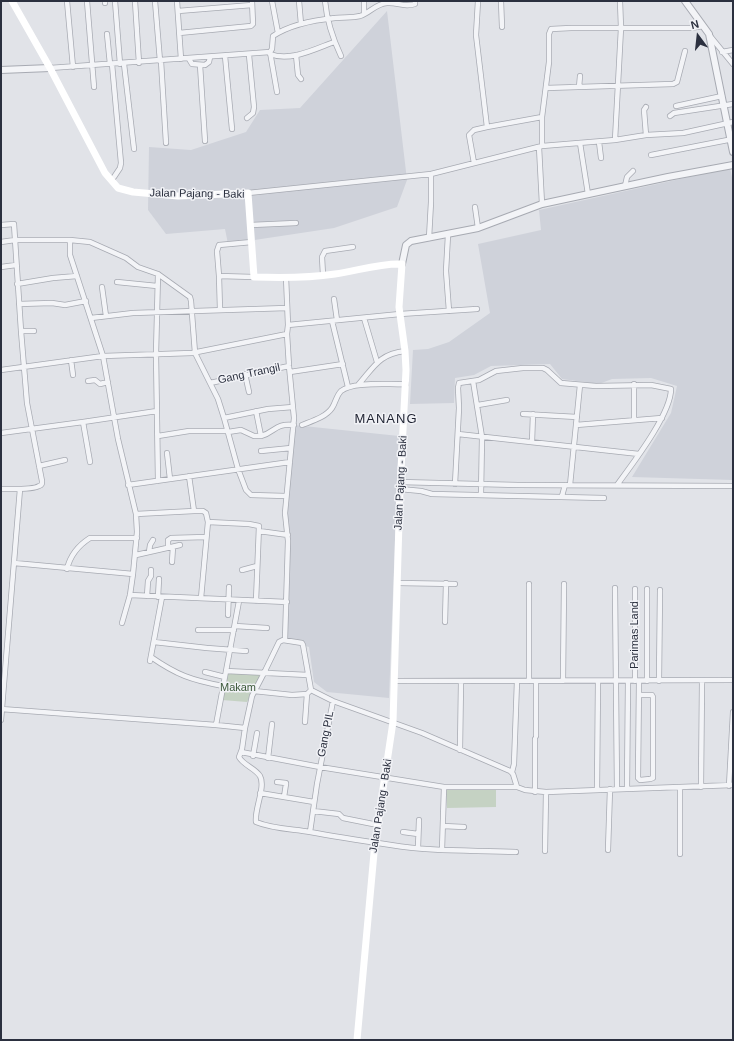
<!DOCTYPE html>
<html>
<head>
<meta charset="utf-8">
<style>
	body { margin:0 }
	#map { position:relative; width:734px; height:1041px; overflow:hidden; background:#e1e3e8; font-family:Helvetica,sans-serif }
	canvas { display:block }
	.frame { position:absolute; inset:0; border:2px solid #2b303f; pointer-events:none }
	.north { position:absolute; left:678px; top:16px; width:40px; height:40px; -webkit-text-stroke:3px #f1f2f6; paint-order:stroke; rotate:345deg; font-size:11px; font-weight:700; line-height:16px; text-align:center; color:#2b303f }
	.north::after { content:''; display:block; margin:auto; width:14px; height:18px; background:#2b303f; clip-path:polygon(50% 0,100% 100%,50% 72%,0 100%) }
</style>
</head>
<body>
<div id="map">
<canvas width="734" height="1041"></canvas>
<div class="frame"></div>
<div class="north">N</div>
</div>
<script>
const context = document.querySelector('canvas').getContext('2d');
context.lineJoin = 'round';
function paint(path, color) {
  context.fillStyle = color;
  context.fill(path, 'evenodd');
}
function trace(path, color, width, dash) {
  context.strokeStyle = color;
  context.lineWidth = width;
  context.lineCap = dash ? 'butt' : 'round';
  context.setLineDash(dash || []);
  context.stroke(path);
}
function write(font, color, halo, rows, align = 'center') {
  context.font = font + ' Helvetica,sans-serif';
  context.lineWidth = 3;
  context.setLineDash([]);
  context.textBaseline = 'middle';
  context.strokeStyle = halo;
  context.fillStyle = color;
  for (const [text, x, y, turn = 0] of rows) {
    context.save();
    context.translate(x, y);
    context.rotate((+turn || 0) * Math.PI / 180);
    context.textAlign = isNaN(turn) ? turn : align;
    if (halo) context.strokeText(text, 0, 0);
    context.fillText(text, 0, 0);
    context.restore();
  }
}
const built = new Path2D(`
	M 387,11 L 407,180 L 397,207 L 334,228 L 228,244 L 225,229 L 166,234 L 148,210 L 149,147 L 191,150 L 246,132 L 260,110 L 300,108 Z
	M 730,168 L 733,182 L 733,480 L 632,477 L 671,413 L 677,386 L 651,378 L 612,379 L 599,384 L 562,379 L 550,364 L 491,366 L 474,375 L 455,378 L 454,403 L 410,404 L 413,350 L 428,349 L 449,342 L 490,313 L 478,244 L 541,230 L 539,210 Z
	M 294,425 L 399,436 L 389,698 L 327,692 L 314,682 L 309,647 L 283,640 L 288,483 Z`);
const green = new Path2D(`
	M 227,673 L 261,675 L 247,702 L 222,700 Z
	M 496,788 L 496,807 L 447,808 L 446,789 Z`);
const minor = new Path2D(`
	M 67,1 L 73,67
	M 87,1 L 94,87
	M 105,1 L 105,3
	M 115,1 L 120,64
	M 135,1 L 139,63
	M 155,1 L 160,61
	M 177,1 L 181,59
	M 272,1 L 278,33
	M 299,1 L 301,24
	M 325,1 C 327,22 332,37 341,56
	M 364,1 L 364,14
	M 501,1 L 502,27
	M 178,11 L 252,5
	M 179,33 L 251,26 L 253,24 L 252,1
	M 107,34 L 110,64
	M 710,36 L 733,64
	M 270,52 L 277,92
	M 722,52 L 733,50
	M 270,54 C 290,62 315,49 334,42
	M 296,55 L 298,75 L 301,79
	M 225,56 L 232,129
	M 189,59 L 192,64 L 205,65 L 209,62 L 210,57
	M 161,61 L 166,143
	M 112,64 L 121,163 L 120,168 L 114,177
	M 124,64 L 134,149
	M 200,65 L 205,141
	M 50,68 L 270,52 L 272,49 L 273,36 C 291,24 315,20 335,18 C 343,17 352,18 360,16 C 370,13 375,4 387,3 C 398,2 403,8 415,4 L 415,1
	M 579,87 L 580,76
	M 546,88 L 673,84 L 677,82 L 685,51
	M 676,106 L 722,96
	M 646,107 L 644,110 L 646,135
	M 670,116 L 674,113 L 733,104
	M 247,118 L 253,113 L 254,107 L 249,55
	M 487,127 L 542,117
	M 615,140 L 646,135 L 683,133 L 733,122
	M 599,142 L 601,158
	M 580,143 L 588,194
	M 542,146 L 542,117 L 549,62 L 549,34 L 551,29 L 571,28 L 691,28 L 703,26
	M 539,147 L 542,204
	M 651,155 L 733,139
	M 474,163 L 469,135 L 474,130 L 487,127 L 476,35 L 478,1
	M 625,186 L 627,177 L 633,171
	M 248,193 L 431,174 L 542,146 L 615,140 L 621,28 L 620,1
	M 475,207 L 478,228
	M 1,225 L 14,224 L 21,331 L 27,403 L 42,481 C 42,484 42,485 39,486 C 33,490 9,489 1,489
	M 251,225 L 296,223
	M 448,235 L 446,271 L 449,311
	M 429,238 L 431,202 L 431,174
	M 70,240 L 70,255 L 103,356 L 118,439 L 136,514 L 137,532 L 133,574 L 130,595 L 122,623
	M 1,242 L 15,240 L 70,240 L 90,242 L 126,258 L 138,267 L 158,274 L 190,297 L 191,301 L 195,353 L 218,399 L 224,418 L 238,469 L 246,490 L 251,495 L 286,496
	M 252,242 L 219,245 L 217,251 L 219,276 L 254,277
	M 1,267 L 16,265
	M 323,275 L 322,257 L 325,251 L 353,247
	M 219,276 L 220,310
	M 286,277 L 288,325
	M 117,282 L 157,286
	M 17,284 L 53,278 L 77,276
	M 102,287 L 106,316
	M 334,299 L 337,320
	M 19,304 L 52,303 L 65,305 L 86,301
	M 91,318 L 133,313 L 287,308
	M 364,318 L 377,362
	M 332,321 L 348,387
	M 21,331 L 34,331
	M 71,360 L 73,375
	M 1,370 L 103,356 L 192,353 L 287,334 L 288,325 L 400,314 L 477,309
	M 290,372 L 343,364
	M 245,374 L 249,392
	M 88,381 L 95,380 L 100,384 L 108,382
	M 473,381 L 482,437 L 481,495
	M 210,383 L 289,366
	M 358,385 C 374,367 379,354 405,351
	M 478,405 L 507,400
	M 256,411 L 261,436 C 276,432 274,423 294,425
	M 523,414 L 577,417
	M 224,418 L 268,409 L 293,407
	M 634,420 L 634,384
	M 83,422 L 90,462
	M 302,425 C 312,421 326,417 332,408 C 336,402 336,396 341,391 C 353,381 390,385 406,384
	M 576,425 L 662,418
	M 228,432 L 241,430 L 254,436 L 261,436
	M 1,433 L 83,422 L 157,411
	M 458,434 L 639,454
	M 158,436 L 189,431 L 227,431
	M 532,442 L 533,414
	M 261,451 L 291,448
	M 167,453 L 170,479
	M 39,466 L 65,460
	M 189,476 L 194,511
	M 158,481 L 156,354 L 158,274
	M 400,482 L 518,485 L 733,486
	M 455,484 L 459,408 L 458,388 L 459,383 L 479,380 L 496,371 L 523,368 L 543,368 L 547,370 L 561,383 L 596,386 L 651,385 L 671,389 C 671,414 633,463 617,485
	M 128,485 L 290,462
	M 570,485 L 580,385
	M 400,489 L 421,491 L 432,494 L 604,498
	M 562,496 L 565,485
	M 136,514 L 194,511 L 203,511 L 206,513 L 208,522 L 201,598
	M 208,522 L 249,524 L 259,526 L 256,601
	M 259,531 L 288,535
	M 168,547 L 168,540 L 171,538 L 206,537
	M 149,552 L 150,545 L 153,540
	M 136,555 L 180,545
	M 172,562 L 173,547
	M 14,563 L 133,574
	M 67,569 C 70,556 79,545 90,538 L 137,538
	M 242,570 L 257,566
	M 398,583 L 455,584
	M 615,588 L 617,789
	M 635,589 L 635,681
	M 130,595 L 287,602
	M 147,596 L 148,581 L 151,576 L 151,570
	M 158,597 L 159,579
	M 239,601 L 216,725 L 245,728 L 242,749 L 239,757 C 243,765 255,768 260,776 C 266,787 254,810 256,822 C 273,829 292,829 310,832 C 337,837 364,841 391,845 C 432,852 474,850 516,852
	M 228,615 L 229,587
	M 445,622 L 446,583
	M 235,626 L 267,628
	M 198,630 L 234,630
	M 285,640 L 288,541 L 285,513 L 294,418 L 289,366 L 287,334
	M 154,642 L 207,648 L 246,651
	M 151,657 C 177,675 191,680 223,686
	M 150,661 L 162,597
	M 226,671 L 308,675
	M 205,672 L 225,677
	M 395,681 L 733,680
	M 529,681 L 529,584
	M 536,681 L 536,736
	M 563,681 L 564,584
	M 647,681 L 647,589
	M 659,681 L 660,590
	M 254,691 L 292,695 L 307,694 L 311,690
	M 639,695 L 652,695 L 653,697 L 653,778 L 650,779 L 640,780 L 638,778 L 639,681
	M 1,709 L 216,725
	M 1,720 L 20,489
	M 305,722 L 307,694
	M 245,728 L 252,696 L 264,673 L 279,642 L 283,640 L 302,643 L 303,645 L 311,690 L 333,701 L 422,733 L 510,771 L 513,774 L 517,787
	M 460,750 L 461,681
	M 241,752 L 320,767 L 444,787 L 517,787 L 525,790 L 546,792 L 733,785
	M 253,756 L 257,733
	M 268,758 L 272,724
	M 512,772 L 514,764 L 517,681
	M 277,782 L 286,783 L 286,784 L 284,797
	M 729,786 L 733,712
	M 680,787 L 680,854
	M 701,787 L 702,681
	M 627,789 L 628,681
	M 597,790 L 598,681
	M 535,792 L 535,739
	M 260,793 L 314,802
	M 313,811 L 339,814 L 343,818 L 378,825
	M 443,826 L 464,827
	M 310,832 L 317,784 L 333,701
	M 403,832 L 418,834
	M 418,848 L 419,820
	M 442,850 L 444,787
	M 608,850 L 610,789
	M 545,851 L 546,792`);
const tertiary = new Path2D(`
	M 685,1 L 709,34 L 733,152
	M 1,70 L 50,68
	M 402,264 L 406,245 L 411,241 L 478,228 L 542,204 L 668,177 L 733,165`);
const secondary = new Path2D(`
	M 12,1 L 50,68 L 105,173 L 118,188 L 133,192 L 178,196 L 248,193 L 254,277 C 281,278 308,278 335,274 C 357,271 379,263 402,264 L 399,307 L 405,351 L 406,370 L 400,489 L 393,722 L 375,842 L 357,1040`);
const streetNames = [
	["Jalan Pajang - Baki",197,194,1],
	["Gang Trangil",249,374,-12],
	["Jalan Pajang - Baki",401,483,-87],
	["Parimas Land",635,635,-90],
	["Gang PIL",326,734,-79],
	["Jalan Pajang - Baki",381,806,-81]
];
const parkNames = [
	["Makam",238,688]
];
const quarterNames = [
	["MANANG",386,419]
];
paint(built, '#cfd2da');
paint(green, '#c5d2c3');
trace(minor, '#a7aab2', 6);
trace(tertiary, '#a7aab2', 8);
trace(minor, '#f3f4f7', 4.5);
trace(tertiary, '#f3f4f7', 6);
trace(secondary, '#fff', 7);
write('11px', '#2b303f', '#f1f2f6', streetNames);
write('11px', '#3c593a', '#f1f2f6', parkNames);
context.letterSpacing = '1px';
write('13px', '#1d2130', '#f1f2f6', quarterNames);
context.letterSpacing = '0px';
</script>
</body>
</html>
